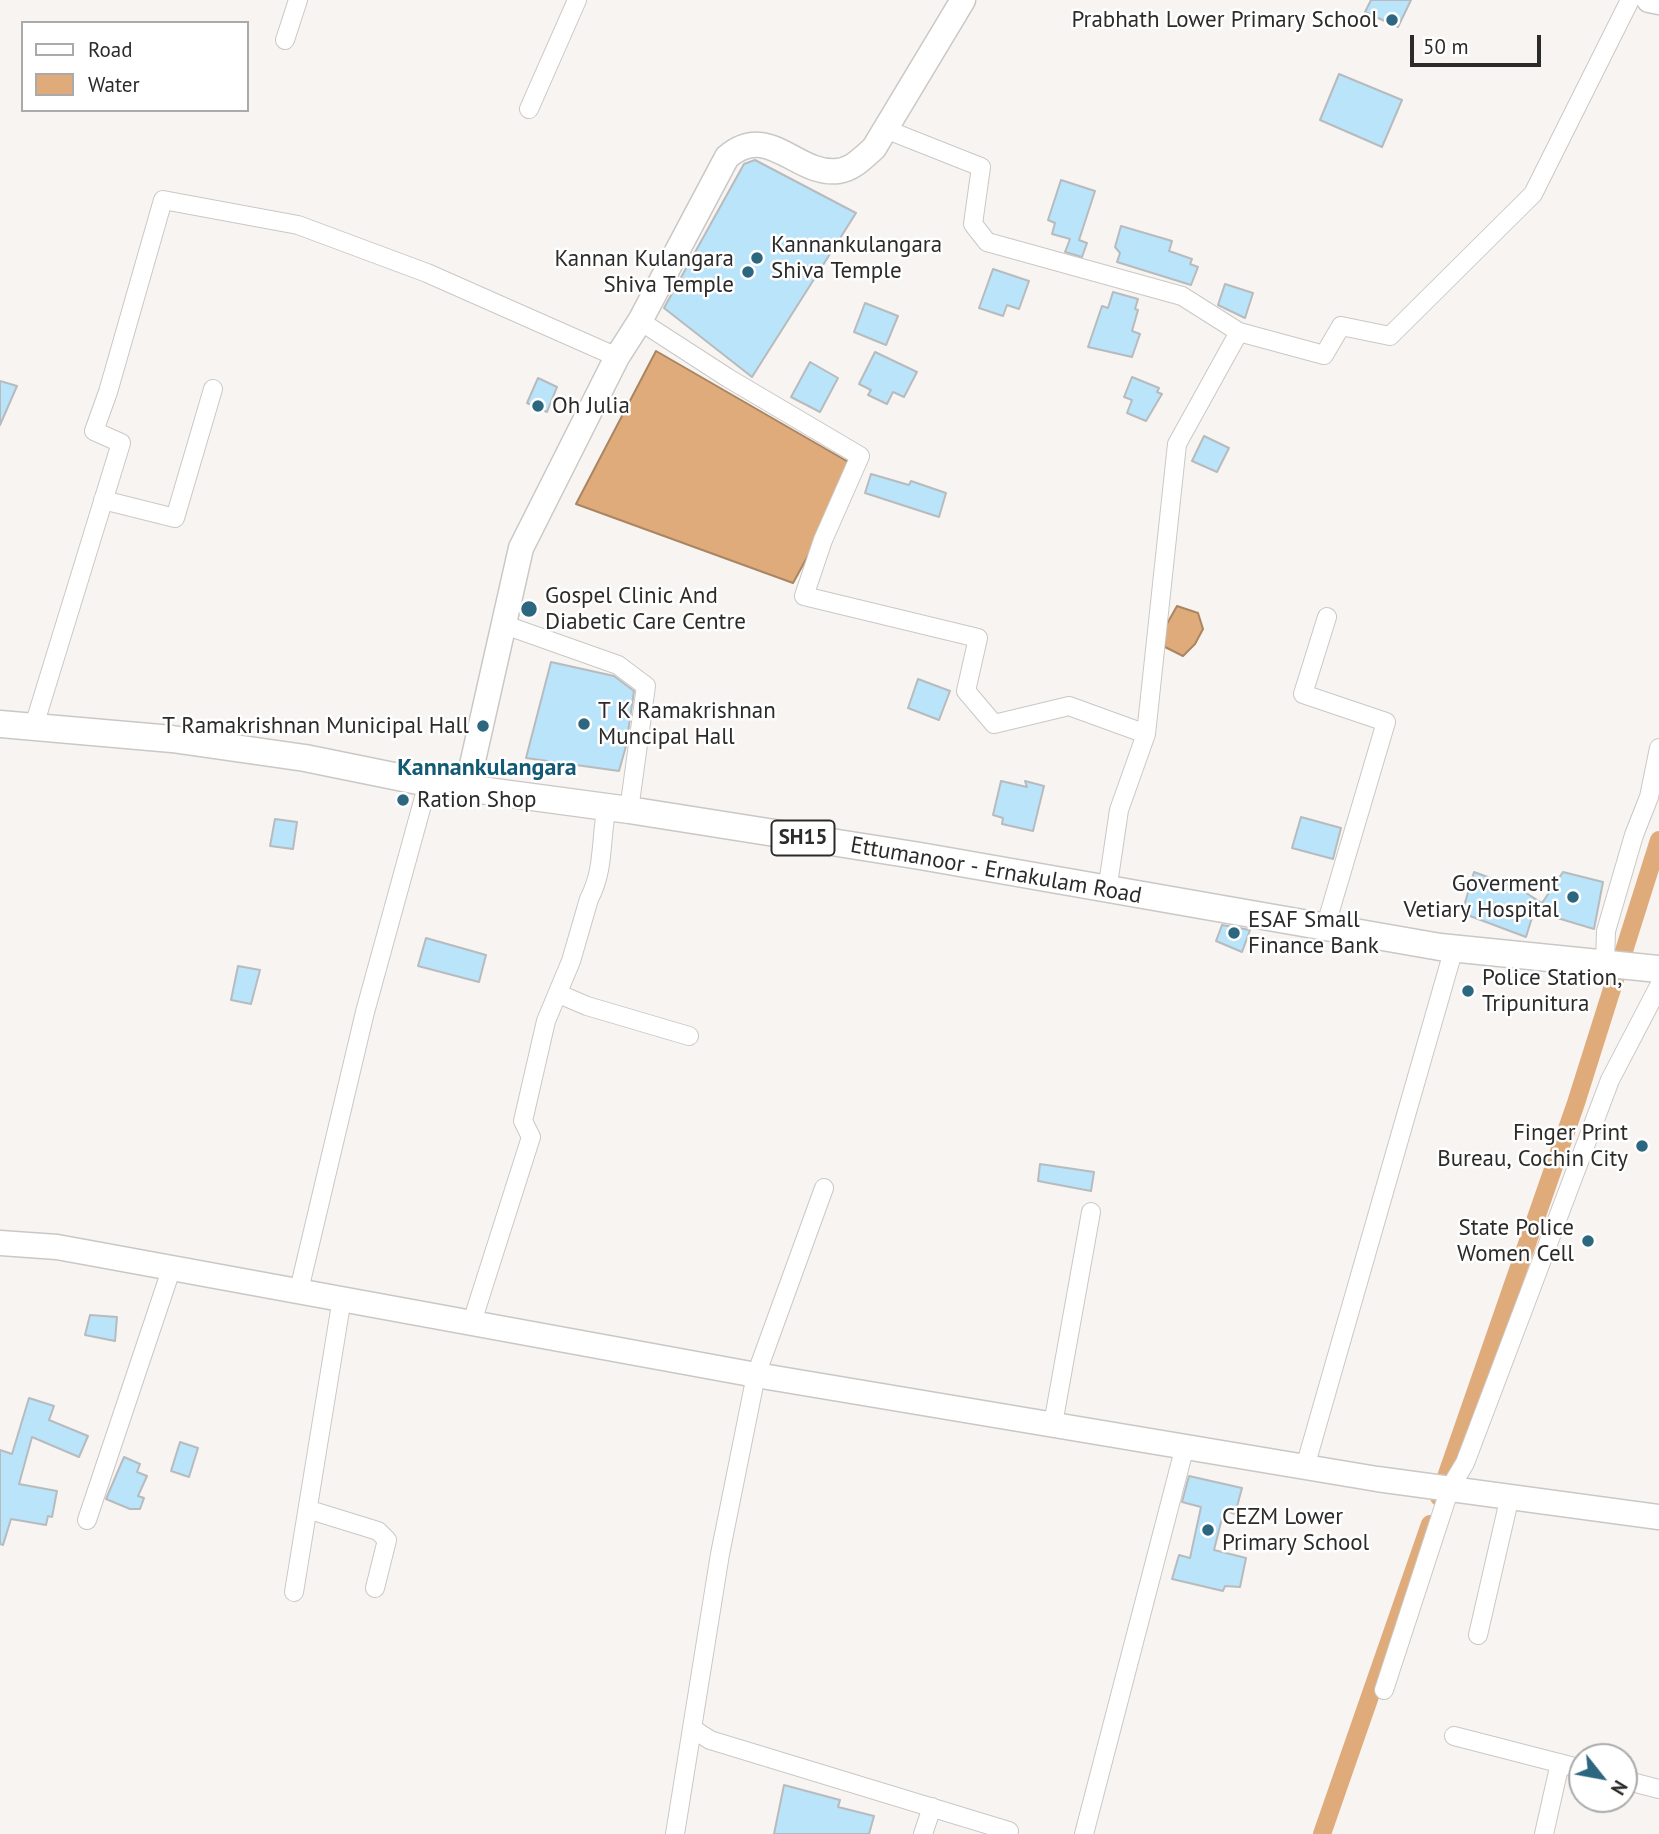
<!DOCTYPE html>
<html>
<head>
<meta charset="utf-8">
<style>
	body { margin:0 }
	#map { position:relative; width:1659px; height:1834px; overflow:hidden; background:#f7f4f2; font-family:"PT Sans",sans-serif }
	canvas { display:block }
	.legend { position:absolute; left:21px; top:21px; width:228px; height:91px; box-sizing:border-box; background:#fff; border:2px solid #abaaaa; margin:0; padding:9px 12px; list-style:none; font-size:21px; color:#2c2b2a }
	.legend li { display:flex; align-items:center; gap:14px; height:35px }
	.legend b { width:35px; border:2px solid #abaaaa }
	.north { position:absolute; left:1568px; top:1743px; width:70px; height:70px; box-sizing:border-box; background:#fff; border:2px solid #abaaaa; border-radius:50%; rotate:121deg; font-size:19px; font-weight:700; line-height:28px; text-align:center; color:#2c2b2a }
	.north::after { content:''; display:block; margin:auto; width:24px; height:32px; background:#2c667f; clip-path:polygon(50% 0,100% 100%,50% 72%,0 100%) }
	.scale { position:absolute; left:1410px; top:35px; width:131px; height:32px; box-sizing:border-box; border:4px solid #2c2b2a; border-top:0; padding-left:9px; font-size:21px; line-height:24px; white-space:nowrap; color:#2c2b2a; -webkit-text-stroke:5px #fff; paint-order:stroke }
</style>
</head>
<body>
<div id="map">
<canvas width="1659" height="1834"></canvas>
<ul class="legend">
<li><b style="height:9px;background:#fff"></b>Road</li>
<li><b style="height:19px;background:#e0ab7a"></b>Water</li>
</ul>
<div class="north">N</div>
<div class="scale">50 m</div>
</div>
<script>
const context = document.querySelector('canvas').getContext('2d');
context.lineJoin = 'round';
function paint(path, color) {
  context.fillStyle = color;
  context.fill(path, 'evenodd');
}
function trace(path, color, width, dash) {
  context.strokeStyle = color;
  context.lineWidth = width;
  context.lineCap = dash ? 'butt' : 'round';
  context.setLineDash(dash || []);
  context.stroke(path);
}
function write(font, color, halo, rows, align = 'center') {
  context.font = font + ' "PT Sans",sans-serif';
  context.lineWidth = 5;
  context.setLineDash([]);
  context.textBaseline = 'middle';
  context.strokeStyle = halo;
  context.fillStyle = color;
  for (const [text, x, y, turn = 0] of rows) {
    context.save();
    context.translate(x, y);
    context.rotate((+turn || 0) * Math.PI / 180);
    context.textAlign = isNaN(turn) ? turn : align;
    if (halo) context.strokeText(text, 0, 0);
    context.fillText(text, 0, 0);
    context.restore();
  }
}
const water = new Path2D(`
	M 656,351 L 857,467 L 793,583 L 576,504 Z
	M 1177,606 L 1198,613 L 1203,629 L 1195,644 L 1183,656 L 1165,647 L 1164,629 Z`);
const canal = new Path2D(`
	M 1439,1497 L 1576,1103 L 1659,840
	M 1322,1834 L 1430,1524`);
const building = new Path2D(`
	M 1371,0 L 1411,0 L 1398,27 L 1365,12 Z
	M 1339,74 L 1402,100 L 1382,147 L 1320,120 Z
	M 755,160 L 856,213 L 752,377 L 664,308 L 744,164 Z
	M 1061,180 L 1095,191 L 1079,240 L 1087,243 L 1082,257 L 1065,252 L 1070,239 L 1052,234 L 1055,223 L 1048,220 Z
	M 1121,226 L 1172,241 L 1169,251 L 1192,259 L 1190,264 L 1198,267 L 1191,285 L 1117,262 L 1120,253 L 1115,247 Z
	M 993,269 L 1029,281 L 1019,309 L 1007,305 L 1003,316 L 979,308 Z
	M 1225,284 L 1253,293 L 1245,318 L 1218,305 Z
	M 1113,292 L 1138,299 L 1135,309 L 1138,310 L 1132,331 L 1140,334 L 1132,357 L 1088,347 L 1102,306 L 1108,308 Z
	M 865,303 L 898,316 L 886,345 L 854,332 Z
	M 875,352 L 917,372 L 904,397 L 893,392 L 887,404 L 868,395 L 871,390 L 859,384 Z
	M 810,362 L 838,378 L 820,412 L 791,397 Z
	M 1132,377 L 1159,388 L 1157,392 L 1162,394 L 1146,421 L 1127,413 L 1132,400 L 1124,397 Z
	M 538,378 L 557,387 L 547,412 L 527,403 Z
	M 0,381 L 17,386 L 0,425 Z
	M 1204,436 L 1229,448 L 1217,472 L 1192,461 Z
	M 871,474 L 909,485 L 911,481 L 946,493 L 939,517 L 865,493 Z
	M 551,662 L 614,676 L 634,691 L 626,746 L 619,771 L 526,758 Z
	M 918,679 L 950,691 L 939,720 L 908,708 Z
	M 1001,781 L 1027,787 L 1025,781 L 1044,786 L 1033,831 L 1002,824 L 1003,818 L 993,815 Z
	M 1301,817 L 1341,828 L 1333,859 L 1292,848 Z
	M 275,819 L 297,822 L 293,849 L 270,846 Z
	M 1474,872 L 1518,888 L 1542,903 L 1563,872 L 1603,882 L 1594,929 L 1534,911 L 1526,937 L 1462,913 Z
	M 1222,925 L 1250,930 L 1242,952 L 1216,941 Z
	M 426,938 L 486,955 L 479,982 L 418,966 Z
	M 238,966 L 260,970 L 251,1004 L 231,1000 Z
	M 1040,1164 L 1094,1172 L 1091,1191 L 1038,1181 Z
	M 90,1315 L 117,1317 L 115,1341 L 85,1335 Z
	M 29,1398 L 54,1406 L 49,1420 L 88,1436 L 79,1457 L 32,1437 L 19,1484 L 57,1491 L 52,1517 L 48,1516 L 46,1525 L 11,1519 L 3,1545 L 0,1544 L 0,1450 L 12,1454 Z
	M 180,1442 L 198,1448 L 189,1477 L 171,1471 Z
	M 124,1457 L 140,1464 L 137,1472 L 147,1476 L 138,1496 L 144,1498 L 140,1509 L 130,1509 L 106,1499 Z
	M 1189,1476 L 1242,1488 L 1235,1514 L 1224,1510 L 1214,1550 L 1246,1558 L 1240,1587 L 1225,1586 L 1223,1591 L 1172,1579 L 1179,1555 L 1190,1558 L 1201,1507 L 1182,1502 Z
	M 784,1785 L 840,1800 L 838,1807 L 874,1816 L 869,1834 L 774,1834 Z`);
const minor = new Path2D(`
	M 285,40 L 298,0
	M 529,109 L 577,0
	M 885,129 L 981,167 L 973,224 L 987,242 L 1182,296 L 1239,332
	M 640,321 L 728,378 L 860,456 L 823,540 L 804,596 L 978,638 L 966,691 L 994,724 L 1069,706 L 1146,734 L 1119,810 L 1107,891
	M 103,500 L 175,518 L 213,389
	M 505,625 L 618,665 L 646,686 L 629,810
	M 33,729 L 121,443 L 94,431 L 108,392 L 163,200 L 298,225 L 427,273 L 617,357
	M 1146,734 L 1177,444 L 1239,332 L 1324,355 L 1341,326 L 1390,336 L 1533,194 L 1630,0
	M 1325,928 L 1386,722 L 1303,694 L 1327,617
	M 1605,963 L 1606,931 L 1634,835 L 1649,797 L 1659,748
	M 559,994 L 587,1006 L 689,1036
	M 299,1290 L 365,1012 L 428,783
	M 472,1322 L 531,1137 L 523,1121 L 546,1021 L 571,961 L 589,899 C 605,869 600,838 607,807
	M 1053,1424 L 1091,1212
	M 1305,1467 L 1454,948
	M 310,1510 L 378,1531 L 387,1540 L 375,1588
	M 87,1520 L 172,1267
	M 294,1592 L 342,1298
	M 1478,1635 L 1510,1496
	M 1384,1690 L 1450,1488 L 1465,1463 L 1610,1080 L 1659,986
	M 693,1729 L 710,1740 L 1009,1831 L 1008,1834
	M 1454,1736 L 1582,1769
	M 1624,1780 L 1659,1789
	M 675,1834 L 720,1554 L 756,1375 L 824,1188
	M 923,1834 L 932,1807
	M 1084,1834 L 1185,1446
	M 1544,1834 L 1560,1763`);
const secondary = new Path2D(`
	M 1649,0 L 1659,2
	M 467,787 L 521,548 L 617,357 L 640,321 L 727,157 C 769,121 796,176 838,171 C 853,169 864,157 874,148 L 963,0
	M 0,1243 L 57,1247 L 756,1375 L 1377,1479 L 1659,1517`);
const primary = new Path2D(`
	M 0,724 L 172,739 L 305,758 L 428,783 L 629,810 L 920,856 L 1440,947 L 1659,969`);
const markers = [
	[1392,20,7,"#2c667f"],
	[757,258,7,"#2c667f"],
	[748,272,7,"#2c667f"],
	[538,406,7,"#2c667f"],
	[529,609,9,"#2c667f"],
	[584,724,7,"#2c667f"],
	[483,726,7,"#2c667f"],
	[403,800,7,"#2c667f"],
	[1573,897,7,"#2c667f"],
	[1234,933,7,"#2c667f"],
	[1468,991,7,"#2c667f"],
	[1642,1146,7,"#2c667f"],
	[1588,1241,7,"#2c667f"],
	[1208,1530,7,"#2c667f"]
];
const shields = [
	[803,838,63]
];
const shieldNames = [
	["SH15",803,838]
];
const poiNames = [
	["Prabhath Lower Primary School",1378,20,"right"],
	["Kannankulangara",771,245],
	["Shiva Temple",771,271],
	["Kannan Kulangara",734,259,"right"],
	["Shiva Temple",734,285,"right"],
	["Oh Julia",552,406],
	["Gospel Clinic And",545,596],
	["Diabetic Care Centre",545,622],
	["T K Ramakrishnan",598,711],
	["Muncipal Hall",598,737],
	["T Ramakrishnan Municipal Hall",469,726,"right"],
	["Ration Shop",417,800],
	["Goverment",1559,884,"right"],
	["Vetiary Hospital",1559,910,"right"],
	["ESAF Small",1248,920],
	["Finance Bank",1248,946],
	["Police Station,",1482,978],
	["Tripunitura",1482,1004],
	["Finger Print",1628,1133,"right"],
	["Bureau, Cochin City",1628,1159,"right"],
	["State Police",1574,1228,"right"],
	["Women Cell",1574,1254,"right"],
	["CEZM Lower",1222,1517],
	["Primary School",1222,1543]
];
const streetNames = [
	["Ettumanoor - Ernakulam Road",996,871,10]
];
const neighbourhoodNames = [
	["Kannankulangara",487,768]
];
paint(water, '#e0ab7a');
trace(water, '#aa8562', 2);
trace(canal, '#e0ab7a', 18);
paint(building, '#b9e4fa');
trace(building, '#b8bbbd', 2);
trace(minor, '#cac8c5', 20);
trace(secondary, '#cac8c5', 27);
trace(primary, '#cac8c5', 29);
trace(minor, '#fff', 18);
trace(secondary, '#fff', 24);
trace(primary, '#fff', 26);
for (const [x, y, r, color] of markers) {
  const dot = new Path2D();
  dot.arc(x, y, r, 0, 2 * Math.PI);
  context.fillStyle = color;
  context.fill(dot);
  trace(dot, '#fff', 2.5);
}
for (const [x, y, w] of shields) {
  const box = new Path2D();
  box.roundRect(x - w / 2, y - 17.5, w, 35, 5);
  context.fillStyle = '#fff';
  context.fill(box);
  trace(box, '#2c2b2a', 2);
}
write('bold 21px', '#2c2b2a', null, shieldNames);
write('23px', '#2c2b2a', '#fff', poiNames, 'left');
write('23px', '#2c2b2a', '#fff', streetNames);
write('bold 24px', '#125a75', '#fff', neighbourhoodNames);
</script>
</body>
</html>
